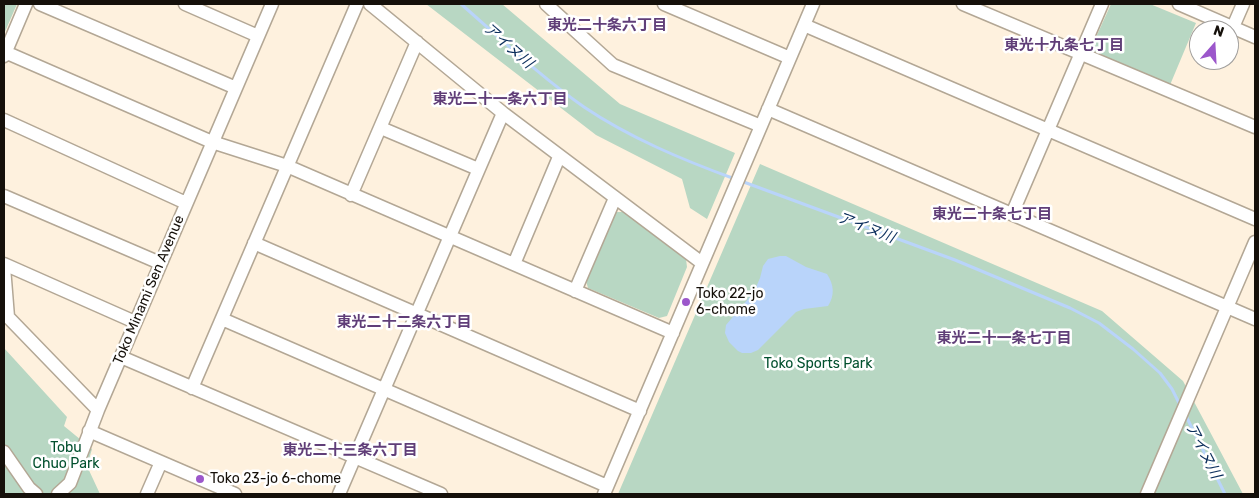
<!DOCTYPE html>
<html>
<head>
<meta charset="utf-8">
<style>
	body { margin:0 }
	#map { position:relative; width:1259px; height:498px; overflow:hidden; background:#fef1de; font-family:Rubik,sans-serif }
	canvas { display:block }
	.frame { position:absolute; inset:0; border:5px solid #15100a; pointer-events:none }
	.north { position:absolute; left:1189px; top:20px; width:50px; height:50px; box-sizing:border-box; background:#fff; border:1px solid #a19f9d; border-radius:50%; rotate:19deg; font-size:14px; font-weight:700; line-height:20px; text-align:center; color:#15100a }
	.north::after { content:''; display:block; margin:auto; width:18px; height:22px; background:#9c57cb; clip-path:polygon(50% 0,100% 100%,50% 72%,0 100%) }
</style>
</head>
<body>
<div id="map">
<canvas width="1259" height="498"></canvas>
<div class="frame"></div>
<div class="north">N</div>
</div>
<script>
const context = document.querySelector('canvas').getContext('2d');
context.lineJoin = 'round';
function paint(path, color) {
  context.fillStyle = color;
  context.fill(path, 'evenodd');
}
function trace(path, color, width, dash) {
  context.strokeStyle = color;
  context.lineWidth = width;
  context.lineCap = dash ? 'butt' : 'round';
  context.setLineDash(dash || []);
  context.stroke(path);
}
function write(font, color, halo, rows, align = 'center') {
  context.font = font + ' Rubik,"Noto Sans JP",sans-serif';
  context.lineWidth = 5;
  context.setLineDash([]);
  context.textBaseline = 'middle';
  context.strokeStyle = halo;
  context.fillStyle = color;
  for (const [text, x, y, turn = 0] of rows) {
    context.save();
    context.translate(x, y);
    context.rotate((+turn || 0) * Math.PI / 180);
    context.textAlign = isNaN(turn) ? turn : align;
    if (halo) context.strokeText(text, 0, 0);
    context.fillText(text, 0, 0);
    context.restore();
  }
}
const green = new Path2D(`
	M 4,4 L 17,4 L 4,34 Z
	M 426,4 L 502,4 L 620,104 L 735,153 L 707,219 L 690,208 L 682,179 L 596,135 Z
	M 1111,4 L 1150,4 L 1196,23 L 1170,85 L 1096,55 L 1092,46 Z
	M 760,164 L 1102,311 L 1183,381 L 1243,494 L 618,494 Z
	M 615,212 L 624,212 L 686,259 L 687,267 L 667,316 L 659,318 L 588,288 L 586,281 Z
	M 4,348 L 67,417 L 64,426 L 92,449 L 87,466 L 100,494 L 4,494 Z`);
const water = new Path2D(`
	M 780,256 L 786,256 L 806,267 L 827,274 C 834,285 835,295 828,306 L 804,309 L 796,312 L 758,350 L 751,353 L 742,353 L 738,351 L 729,342 L 725,333 L 726,325 L 754,292 L 760,278 L 763,266 L 768,259 Z`);
const stream = new Path2D(`
	M 461,4 C 501,39 540,76 584,107 C 630,138 683,160 735,179
	M 741,181 L 955,260 L 1070,308 L 1099,323 L 1133,349 L 1160,373 L 1172,389 L 1181,407
	M 1185,414 L 1225,494`);
const minor = new Path2D(`
	M 40,4 L 236,88
	M 185,4 L 258,36
	M 370,4 L 503,113 L 702,263
	M 546,4 L 613,65 L 761,126
	M 664,4 L 790,58
	M 963,4 L 1255,127
	M 1179,4 L 1255,37
	M 804,25 L 1255,219
	M 1233,27 L 1243,4
	M 5,52 L 212,142 L 287,166 L 673,333
	M 4,56 L 26,4
	M 768,109 L 1255,319
	M 4,120 L 186,203
	M 381,128 L 478,169
	M 351,195 L 417,42
	M 4,196 L 160,263
	M 1012,214 L 1102,4
	M 254,243 L 640,411
	M 4,264 L 135,322
	M 514,264 L 559,157
	M 4,267 L 8,317 L 98,410
	M 575,291 L 615,198
	M 222,319 L 607,486
	M 121,357 L 441,494
	M 192,388 L 357,4
	M 89,431 L 235,494
	M 4,452 L 29,488 L 36,494
	M 58,494 L 70,483 L 98,410 L 272,4
	M 147,494 L 161,462
	M 339,494 L 503,113
	M 604,494 L 813,4
	M 1147,494 L 1255,242`);
const markers = [
	[686,302,5,"#9c57cb"],
	[200,479,5,"#9c57cb"]
];
const streetNames = [
	["Toko Minami Sen Avenue",149,290,-67]
];
const poiNames = [
	["Toko 22-jo",696,294],
	["6-chome",696,310],
	["Toko 23-jo 6-chome",210,479]
];
const parkNames = [
	["Toko Sports Park",818,364],
	["Tobu",66,448],
	["Chuo Park",66,464]
];
const neighbourhoodNames = [
	["東光二十条六丁目",607,26],
	["東光十九条七丁目",1064,46],
	["東光二十一条六丁目",500,100],
	["東光二十条七丁目",992,215],
	["東光二十二条六丁目",404,323],
	["東光二十一条七丁目",1004,339],
	["東光二十三条六丁目",350,451]
];
const waterNames = [
	["アイヌ川",508,46,41],
	["アイヌ川",866,228,21],
	["アイヌ川",1203,451,63]
];
paint(green, '#b8d7c3');
paint(water, '#b9d4fa');
trace(stream, '#b9d4fa', 3);
trace(minor, '#b3a795', 15);
trace(minor, '#fff', 12);
for (const [x, y, r, color] of markers) {
  const dot = new Path2D();
  dot.arc(x, y, r, 0, 2 * Math.PI);
  context.fillStyle = color;
  context.fill(dot);
  trace(dot, '#fff', 2);
}
write('14px', '#15100a', '#fff', streetNames);
write('14px', '#15100a', '#fff', poiNames, 'left');
write('14px', '#02502e', '#fff', parkNames);
write('bold 15px', '#603e78', '#fff', neighbourhoodNames);
write('italic 15px', '#0b2e5c', '#fff', waterNames);
</script>
</body>
</html>
